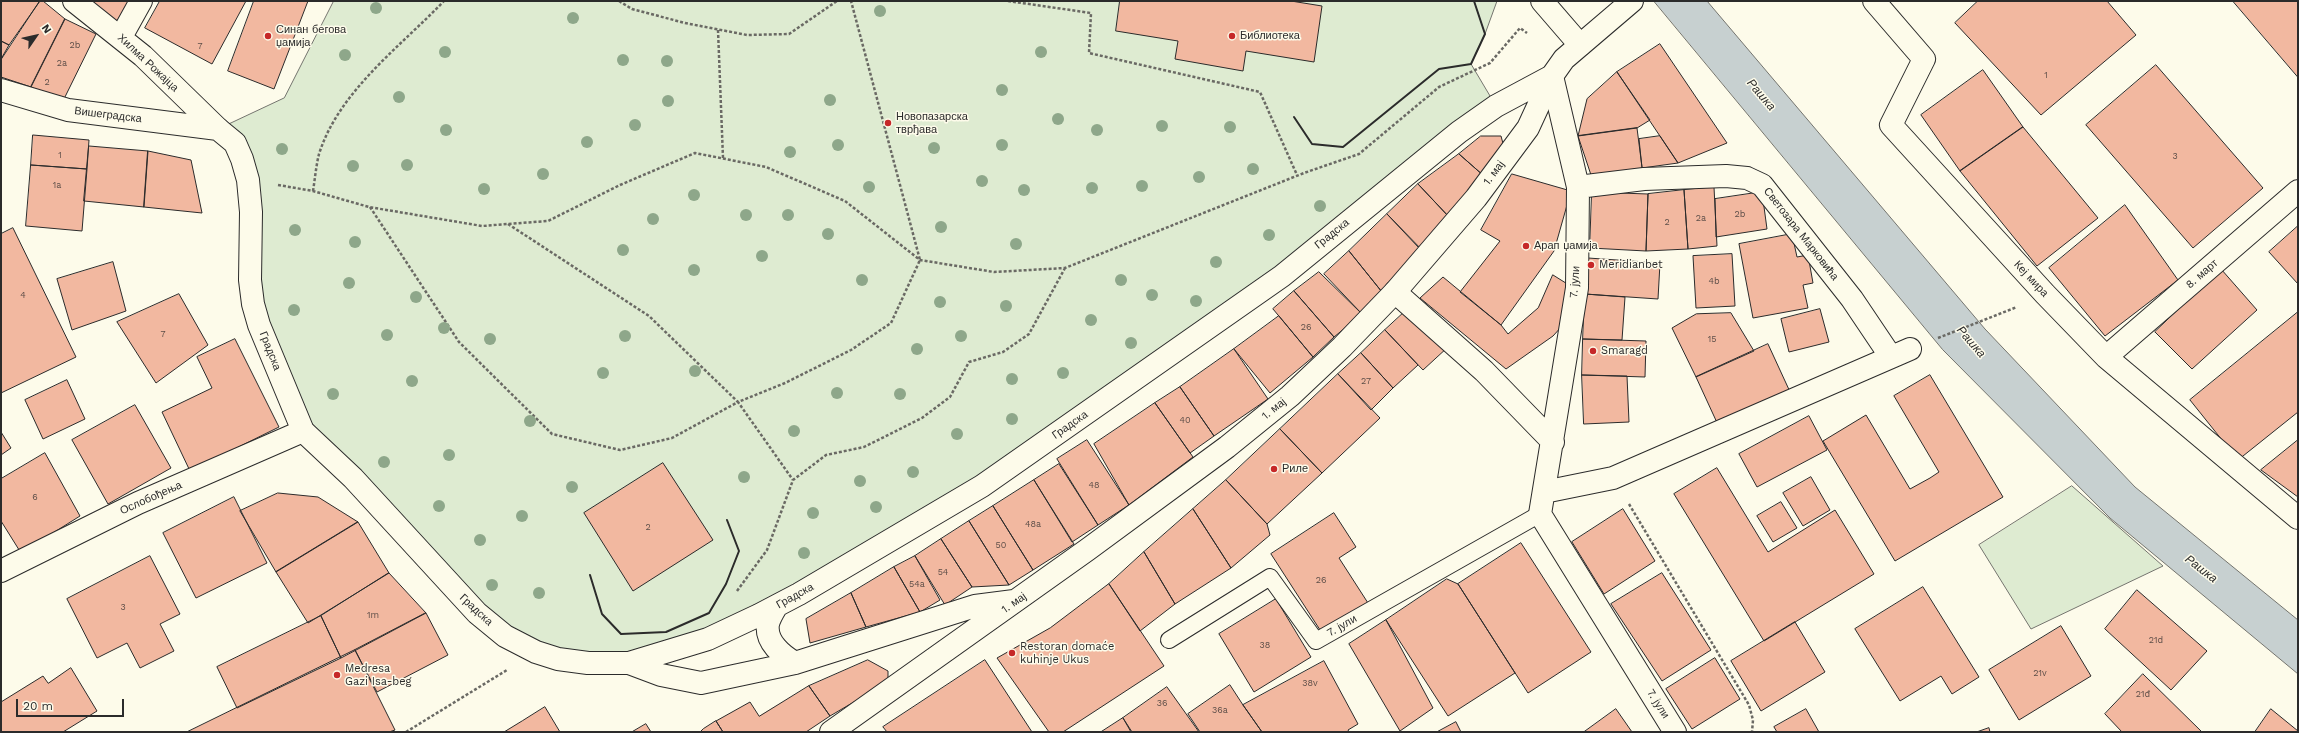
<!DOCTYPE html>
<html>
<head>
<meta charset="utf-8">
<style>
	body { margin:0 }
	#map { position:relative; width:2299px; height:733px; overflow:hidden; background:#fdfbea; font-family:"Work Sans",sans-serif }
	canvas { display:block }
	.frame { position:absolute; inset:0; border:2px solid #2b2b2b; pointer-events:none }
	.north { position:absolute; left:16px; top:16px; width:40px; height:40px; -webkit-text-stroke:3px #fdfbea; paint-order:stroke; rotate:56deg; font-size:11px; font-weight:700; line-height:16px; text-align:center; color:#2b2b2b }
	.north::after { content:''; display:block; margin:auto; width:14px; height:18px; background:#2b2b2b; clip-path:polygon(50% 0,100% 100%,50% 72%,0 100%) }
	.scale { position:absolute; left:16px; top:699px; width:108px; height:18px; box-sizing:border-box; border:2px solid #2b2b2b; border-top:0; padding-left:5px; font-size:12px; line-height:14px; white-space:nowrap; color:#2b2b2b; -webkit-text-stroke:3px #fdfbea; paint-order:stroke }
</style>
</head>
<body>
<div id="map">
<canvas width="2299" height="733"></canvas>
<div class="frame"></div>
<div class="north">N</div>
<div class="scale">20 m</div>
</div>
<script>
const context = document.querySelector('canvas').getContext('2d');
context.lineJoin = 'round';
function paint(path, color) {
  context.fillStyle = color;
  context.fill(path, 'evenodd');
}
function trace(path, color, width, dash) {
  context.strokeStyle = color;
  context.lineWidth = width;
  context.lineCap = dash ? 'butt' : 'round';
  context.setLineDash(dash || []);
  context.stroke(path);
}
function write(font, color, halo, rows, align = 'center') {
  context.font = font + ' "Work Sans",sans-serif';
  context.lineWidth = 3;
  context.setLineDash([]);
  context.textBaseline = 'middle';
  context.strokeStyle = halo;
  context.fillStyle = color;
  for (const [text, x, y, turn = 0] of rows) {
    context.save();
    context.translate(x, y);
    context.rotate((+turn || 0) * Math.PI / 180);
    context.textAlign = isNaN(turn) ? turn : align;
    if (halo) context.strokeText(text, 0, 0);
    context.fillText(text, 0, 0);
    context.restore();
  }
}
const green = new Path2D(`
	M 334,1 L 1497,1 L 1485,34 L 1471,64 L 1496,106 L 1186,344 L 759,615 L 588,663 L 505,636 L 325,453 L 259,325 L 248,180 L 218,129 L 284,98 Z
	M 2072,486 L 2163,566 L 2031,629 L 1979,545 Z`);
const water = new Path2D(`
	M 1654,1 L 1707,1 L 1985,329 L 2135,487 L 2298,620 L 2298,674 L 2110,518 L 1943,350 Z`);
const building = new Path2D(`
	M 1,1 L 40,1 L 9,45 L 1,41 Z
	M 40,1 L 43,1 L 65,19 L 31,87 L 1,77 L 1,60 Z
	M 88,1 L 131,1 L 117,22 Z
	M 160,1 L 246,1 L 212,64 L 145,28 Z
	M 254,1 L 308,1 L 274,89 L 228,71 Z
	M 1120,1 L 1291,1 L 1322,6 L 1314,62 L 1246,51 L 1243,71 L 1175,59 L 1178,41 L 1116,31 Z
	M 1978,1 L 2107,1 L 2136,35 L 2041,115 L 1955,23 Z
	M 2233,1 L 2298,1 L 2298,77 Z
	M 65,19 L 96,34 L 62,103 L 31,87 Z
	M 1,41 L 9,45 L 1,59 Z
	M 1660,44 L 1727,143 L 1678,163 L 1617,72 Z
	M 2156,65 L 2263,188 L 2193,248 L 2086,125 Z
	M 1983,70 L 2023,127 L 1960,171 L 1921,115 Z
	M 1617,72 L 1650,120 L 1637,128 L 1578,136 L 1587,99 Z
	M 2023,127 L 2098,218 L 2037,266 L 1960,171 Z
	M 1637,128 L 1643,175 L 1593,181 L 1578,136 Z
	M 33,135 L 89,140 L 87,169 L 31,165 Z
	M 1481,136 L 1501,136 L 1505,151 L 1484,176 L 1459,154 Z
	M 1660,136 L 1678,163 L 1642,168 L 1639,139 Z
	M 89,146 L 148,151 L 144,207 L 84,201 Z
	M 148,151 L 191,160 L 202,213 L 144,207 Z
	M 1459,154 L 1484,176 L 1450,218 L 1418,184 Z
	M 31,165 L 87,169 L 82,231 L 26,226 Z
	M 1512,174 L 1571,191 L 1554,251 L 1501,325 L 1460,292 L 1500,241 L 1481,230 Z
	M 1418,184 L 1450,218 L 1419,248 L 1387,214 Z
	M 1714,187 L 1717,246 L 1688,249 L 1684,190 Z
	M 1684,190 L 1688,249 L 1646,251 L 1648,194 Z
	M 1592,192 L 1648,194 L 1646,251 L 1590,248 Z
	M 1762,192 L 1767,229 L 1716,237 L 1715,199 Z
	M 2125,205 L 2178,280 L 2105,336 L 2049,268 Z
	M 1387,214 L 1425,253 L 1386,297 L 1349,251 Z
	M 2298,226 L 2298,284 L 2269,252 Z
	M 13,228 L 76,357 L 1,393 L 1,234 Z
	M 1792,234 L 1797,257 L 1808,255 L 1813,283 L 1803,285 L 1808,308 L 1753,318 L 1739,244 Z
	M 1349,251 L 1386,297 L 1362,314 L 1324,274 Z
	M 1732,254 L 1735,306 L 1696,308 L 1693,256 Z
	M 1588,258 L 1660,263 L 1658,299 L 1585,294 Z
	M 113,262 L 126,311 L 72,330 L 57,279 Z
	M 2221,269 L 2257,310 L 2192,369 L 2155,332 Z
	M 1319,272 L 1362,314 L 1334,337 L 1294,291 Z
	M 1553,275 L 1569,285 L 1563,325 L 1553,336 L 1506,369 L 1420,298 L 1443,277 L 1501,325 L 1508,334 L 1538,308 Z
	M 1294,291 L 1334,337 L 1313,357 L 1273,309 Z
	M 179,294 L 208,345 L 156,383 L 117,322 Z
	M 1585,294 L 1625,297 L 1622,340 L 1583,339 Z
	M 1411,306 L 1448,347 L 1423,370 L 1385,330 Z
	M 1820,309 L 1829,342 L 1789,352 L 1781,319 Z
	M 2298,312 L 2298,412 L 2238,460 L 2190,400 Z
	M 1731,313 L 1754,351 L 1696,377 L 1672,328 L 1696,314 Z
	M 1279,316 L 1313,357 L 1270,393 L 1234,349 Z
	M 1385,330 L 1418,365 L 1393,388 L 1361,353 Z
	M 235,339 L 279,427 L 190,471 L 162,412 L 212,388 L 197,357 Z
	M 1583,339 L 1646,341 L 1645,377 L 1582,375 Z
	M 1768,344 L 1791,394 L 1719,427 L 1696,377 Z
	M 1234,349 L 1268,399 L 1214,436 L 1180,387 Z
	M 1361,353 L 1393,388 L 1371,410 L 1338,374 Z
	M 1338,374 L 1380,418 L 1322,473 L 1280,429 Z
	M 1582,375 L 1627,376 L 1629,422 L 1584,424 Z
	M 1930,375 L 2003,497 L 1895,561 L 1823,441 L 1866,415 L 1910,489 L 1930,478 L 1939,472 L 1894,396 Z
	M 67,380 L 85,419 L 43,439 L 25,400 Z
	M 1180,387 L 1214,436 L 1190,453 L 1155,403 Z
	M 1155,403 L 1193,457 L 1129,505 L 1094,444 Z
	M 135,405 L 171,468 L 108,504 L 72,440 Z
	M 1809,416 L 1827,450 L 1757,487 L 1739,454 Z
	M 1280,429 L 1322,473 L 1267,524 L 1226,480 Z
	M 1,432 L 11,448 L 1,455 Z
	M 1087,440 L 1129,505 L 1098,525 L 1057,459 Z
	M 2298,440 L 2298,497 L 2261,470 Z
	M 45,453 L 80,516 L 21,553 L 1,521 L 1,479 Z
	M 663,463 L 713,540 L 633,591 L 584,513 Z
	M 1059,464 L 1098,525 L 1072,542 L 1034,480 Z
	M 1717,468 L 1768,552 L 1835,510 L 1874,574 L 1764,641 L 1674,494 Z
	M 1811,477 L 1830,510 L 1803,526 L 1783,493 Z
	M 1034,480 L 1074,544 L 1033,570 L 993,506 Z
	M 1226,480 L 1267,524 L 1270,535 L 1231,568 L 1193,509 Z
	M 278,493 L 318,497 L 358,522 L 276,572 L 240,511 Z
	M 234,497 L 267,563 L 196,598 L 163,533 Z
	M 1781,502 L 1797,528 L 1773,542 L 1757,516 Z
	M 993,506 L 1033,570 L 1009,585 L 969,521 Z
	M 1193,509 L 1231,568 L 1175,604 L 1144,552 Z
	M 1623,509 L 1655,561 L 1604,594 L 1572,542 Z
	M 1334,513 L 1356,547 L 1339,558 L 1368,603 L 1322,633 L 1271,554 Z
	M 969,521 L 1009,585 L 972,587 L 941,539 Z
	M 358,522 L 389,573 L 308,623 L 276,572 Z
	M 941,539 L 972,587 L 945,605 L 915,556 Z
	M 1521,543 L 1591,652 L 1528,693 L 1458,584 Z
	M 1144,552 L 1175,604 L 1140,631 L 1109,584 Z
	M 150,556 L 180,614 L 160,624 L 174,651 L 140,668 L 127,643 L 97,658 L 67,599 Z
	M 915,556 L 940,600 L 920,612 L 894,567 Z
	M 894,567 L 920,612 L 866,627 L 851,593 Z
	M 389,573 L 426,613 L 341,658 L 321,616 Z
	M 1662,573 L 1711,650 L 1662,681 L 1611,604 Z
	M 1447,579 L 1458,584 L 1515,673 L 1448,716 L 1386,620 Z
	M 1109,584 L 1164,666 L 1063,732 L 1049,732 L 997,658 L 1050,628 Z
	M 1923,587 L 1979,677 L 1952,694 L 1941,676 L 1900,701 L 1855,629 Z
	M 2137,590 L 2207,651 L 2171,690 L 2105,629 Z
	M 851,593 L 866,627 L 810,643 L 806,619 Z
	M 1276,599 L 1311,657 L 1254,692 L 1219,634 Z
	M 426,613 L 448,655 L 377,692 L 355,650 Z
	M 321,616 L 341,658 L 237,708 L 217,667 Z
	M 1386,620 L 1433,708 L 1400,731 L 1349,644 Z
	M 1795,622 L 1825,672 L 1761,711 L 1731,661 Z
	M 2061,626 L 2091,676 L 2019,720 L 1989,670 Z
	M 355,650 L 395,730 L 389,732 L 187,732 Z
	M 1715,658 L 1740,699 L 1692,729 L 1666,689 Z
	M 868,660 L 888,671 L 888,682 L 830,716 L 809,686 Z
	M 985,660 L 1032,732 L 887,732 L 883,727 Z
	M 1324,661 L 1358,724 L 1348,730 L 1349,732 L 1262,732 L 1243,705 Z
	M 71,668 L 97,711 L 63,732 L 1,732 L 1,702 L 43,676 L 48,683 Z
	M 2143,674 L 2202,732 L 2122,732 L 2105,714 Z
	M 1230,685 L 1243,705 L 1262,732 L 1200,732 L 1188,714 Z
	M 809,686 L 830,716 L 806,732 L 723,732 L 716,721 L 750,702 L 759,716 Z
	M 1167,687 L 1199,732 L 1132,732 L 1123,718 Z
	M 545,707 L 560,732 L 504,732 L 522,721 Z
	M 1616,709 L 1632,732 L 1584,732 Z
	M 1806,709 L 1819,732 L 1777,732 L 1774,727 Z
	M 2271,709 L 2298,731 L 2298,732 L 2255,732 Z
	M 1123,718 L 1131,732 L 1101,732 Z
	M 716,721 L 723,732 L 700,732 L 703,729 Z
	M 1456,722 L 1461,732 L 1437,732 Z
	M 646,724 L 651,732 L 632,732 Z
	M 1989,728 L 1990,732 L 1977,732 Z`);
const path = new Path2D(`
	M 619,1 L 632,9 L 685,23 L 747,35 L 789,34 L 837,1
	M 1008,1 L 1091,13 L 1089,53 L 1260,92 L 1297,175
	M 718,30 L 723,158
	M 278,185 L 313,191 L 369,207 L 482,226 L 508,224 L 548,221 L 620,185 L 695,153 L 766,167 L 845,201 L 920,260 L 994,272 L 1065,268 L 1304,173 L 1359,154 L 1439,87 L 1490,63 L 1520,28 L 1527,33
	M 313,191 C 315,179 316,166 319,154 C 339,91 400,47 444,1
	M 370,207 L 459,342 L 552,434 L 620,450 L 672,438 L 738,402 L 793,480
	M 508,224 L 649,316 L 738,402 L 785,383 L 851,350 L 891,323 L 920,260 L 851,1
	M 1938,338 L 2017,307
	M 1629,504 L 1749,705 L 1753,720 L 1752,732
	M 737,591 L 767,550 L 793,480 L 826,455 L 864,447 L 922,418 L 950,397 L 969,362 L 1003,352 L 1029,334 L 1065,268
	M 406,732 L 507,670`);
const service = new Path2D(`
	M 1169,640 L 1270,577 L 1316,641 L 1540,514`);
const minor = new Path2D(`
	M 74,1 L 143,56 L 218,129
	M 1542,1 L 1580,45
	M 1874,1 L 1924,59 L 1891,125 L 2045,294 L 2106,357 L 2298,518
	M 121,37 L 141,1
	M 1552,76 L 1578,187 L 1577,288 L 1540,514 L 1675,732
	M 1578,187 L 1644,179 L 1726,176 L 1747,178 L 1762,185 L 1852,299 L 1891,357
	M 1395,292 L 1484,371 L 1553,442
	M 2106,357 L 2298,191
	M 1544,492 L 1613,478 L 1910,349
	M 1,571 L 138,503 L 303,431`);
const tertiary = new Path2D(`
	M 1,90 L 68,110 L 218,129 L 235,143 L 242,159 L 248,180 L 251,212 L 250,280 L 253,304 L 259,325 L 303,431 L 353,478 L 477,613 L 505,636 L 536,652 L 558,659 L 588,663 L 629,663 L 708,639 L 759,615 L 799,594 L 982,486 L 1282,276 L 1459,132 L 1496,106 L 1552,76
	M 776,607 C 773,612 769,619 768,624 C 765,642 783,656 795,663
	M 629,663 L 661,675 L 701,683 L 795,663 L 975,606 L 1014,601
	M 831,732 L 1087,550 L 1227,447 L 1290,396 L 1342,347 L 1395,292 L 1476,198 L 1528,128 L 1552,76 L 1564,59 L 1632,1`);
const wall = new Path2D(`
	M 1294,117 L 1312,144 L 1343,147 L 1439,69 L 1471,64 L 1485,34 L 1474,1
	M 590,575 L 602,614 L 621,634 L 666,632 L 709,613 L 726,584 L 739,551 L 727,520`);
const trees = [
	[376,8],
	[880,11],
	[573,18],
	[445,52],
	[1041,52],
	[345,55],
	[623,60],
	[667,61],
	[1002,90],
	[399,97],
	[830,100],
	[668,101],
	[1058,119],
	[635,125],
	[1162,126],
	[1230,127],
	[446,130],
	[1097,130],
	[587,142],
	[838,145],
	[1002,145],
	[934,148],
	[282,149],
	[790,152],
	[407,165],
	[353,166],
	[1253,169],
	[543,174],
	[1199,177],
	[982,181],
	[1142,186],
	[869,187],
	[1092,188],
	[484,189],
	[1024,190],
	[694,195],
	[1320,206],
	[746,215],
	[788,215],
	[653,219],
	[941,227],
	[295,230],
	[828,234],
	[1269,235],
	[355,242],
	[1016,244],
	[623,250],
	[762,256],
	[1216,262],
	[694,270],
	[862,280],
	[1121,280],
	[349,283],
	[1152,295],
	[416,297],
	[1196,301],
	[940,302],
	[1006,306],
	[294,310],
	[1091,320],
	[444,328],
	[387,335],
	[625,336],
	[961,336],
	[490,339],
	[1131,343],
	[917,349],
	[695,371],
	[603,373],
	[1063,373],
	[1012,379],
	[412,381],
	[837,393],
	[333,394],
	[900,394],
	[1012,419],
	[530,421],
	[794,431],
	[957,434],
	[449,455],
	[384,462],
	[913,472],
	[744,477],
	[860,481],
	[572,487],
	[439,506],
	[876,507],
	[813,513],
	[522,516],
	[480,540],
	[804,553],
	[492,585],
	[539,593]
];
const markers = [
	[268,36,4,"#c62828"],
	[1232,36,4,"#c62828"],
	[888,123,4,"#c62828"],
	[1526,246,4,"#c62828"],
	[1591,265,4,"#c62828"],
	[1593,351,4,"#c62828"],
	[1274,469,4,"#c62828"],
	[1012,653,4,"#c62828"],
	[337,675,4,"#c62828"]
];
const numberNames = [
	["2b",75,45],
	["7",200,46],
	["2a",62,63],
	["1",2046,75],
	["2",47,82],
	["1",60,155],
	["3",2175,156],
	["1a",57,185],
	["2b",1740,214],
	["2a",1701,218],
	["2",1667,222],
	["4b",1714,281],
	["4",23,295],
	["26",1306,327],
	["7",163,334],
	["15",1712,339],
	["27",1366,381],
	["40",1185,420],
	["48",1094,485],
	["6",35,497],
	["48a",1033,524],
	["2",648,527],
	["50",1001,545],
	["54",943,572],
	["26",1321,580],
	["54a",917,584],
	["3",123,607],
	["1m",373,615],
	["21d",2156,640],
	["38",1265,645],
	["21v",2040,673],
	["38v",1310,683],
	["21đ",2143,694],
	["36",1162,703],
	["36a",1220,710]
];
const poiNames = [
	["Синан бегова",276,30],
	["џамија",276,43],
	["Библиотека",1240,36],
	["Новопазарска",896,117],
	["тврђава",896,130],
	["Арап џамија",1534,246],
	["Meridianbet",1599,265],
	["Smaragd",1601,351],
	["Риле",1282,469],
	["Restoran domaće",1020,647],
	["kuhinje Ukus",1020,660],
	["Medresa",345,669],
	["Gazi Isa-beg",345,682]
];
const streetNames = [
	["Хилма Рожајца",148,63,43],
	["Вишеградска",108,115,7],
	["1. мај",1494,173,-53],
	["Градска",1332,234,-39],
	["Светозара Марковића",1801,234,52],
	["8. март",2202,274,-41],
	["Кеј мира",2031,279,47],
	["7. јули",1575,282,-86],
	["Градска",270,351,68],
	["1. мај",1274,409,-39],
	["Градска",1070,425,-35],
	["Ослобођења",151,498,-24],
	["Градска",795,596,-29],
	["1. мај",1014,603,-35],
	["Градска",476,610,43],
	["7. јули",1342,626,-30],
	["7. јули",1658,704,58]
];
const waterNames = [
	["Рашка",1761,95,50],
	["Рашка",1971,342,49],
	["Рашка",2201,569,38]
];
paint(green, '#deebd1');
trace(green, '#74746e', 1);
paint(water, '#c7d0d0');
trace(water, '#74746e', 1);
paint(building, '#f2b8a0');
trace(building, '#2b2b2b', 1);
trace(service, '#2b2b2b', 18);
trace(minor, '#2b2b2b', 24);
trace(tertiary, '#2b2b2b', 24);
trace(path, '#6a6964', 2.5, [3, 2]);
trace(service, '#fdfbea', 16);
trace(minor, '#fdfbea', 22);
trace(tertiary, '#fdfbea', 22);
trace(wall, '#2b2b2b', 2);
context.fillStyle = '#8ea78a';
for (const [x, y] of trees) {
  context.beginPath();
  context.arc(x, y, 6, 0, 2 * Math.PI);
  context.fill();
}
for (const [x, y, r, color] of markers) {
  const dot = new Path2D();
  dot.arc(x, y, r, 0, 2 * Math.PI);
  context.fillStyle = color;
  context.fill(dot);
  trace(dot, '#fdfbea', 1.5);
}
write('9px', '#5d4e48', null, numberNames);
write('11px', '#2b2b2b', '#fdfbea', poiNames, 'left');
write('11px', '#2b2b2b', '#fdfbea', streetNames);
write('italic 12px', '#2b2b2b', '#fdfbea', waterNames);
</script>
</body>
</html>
